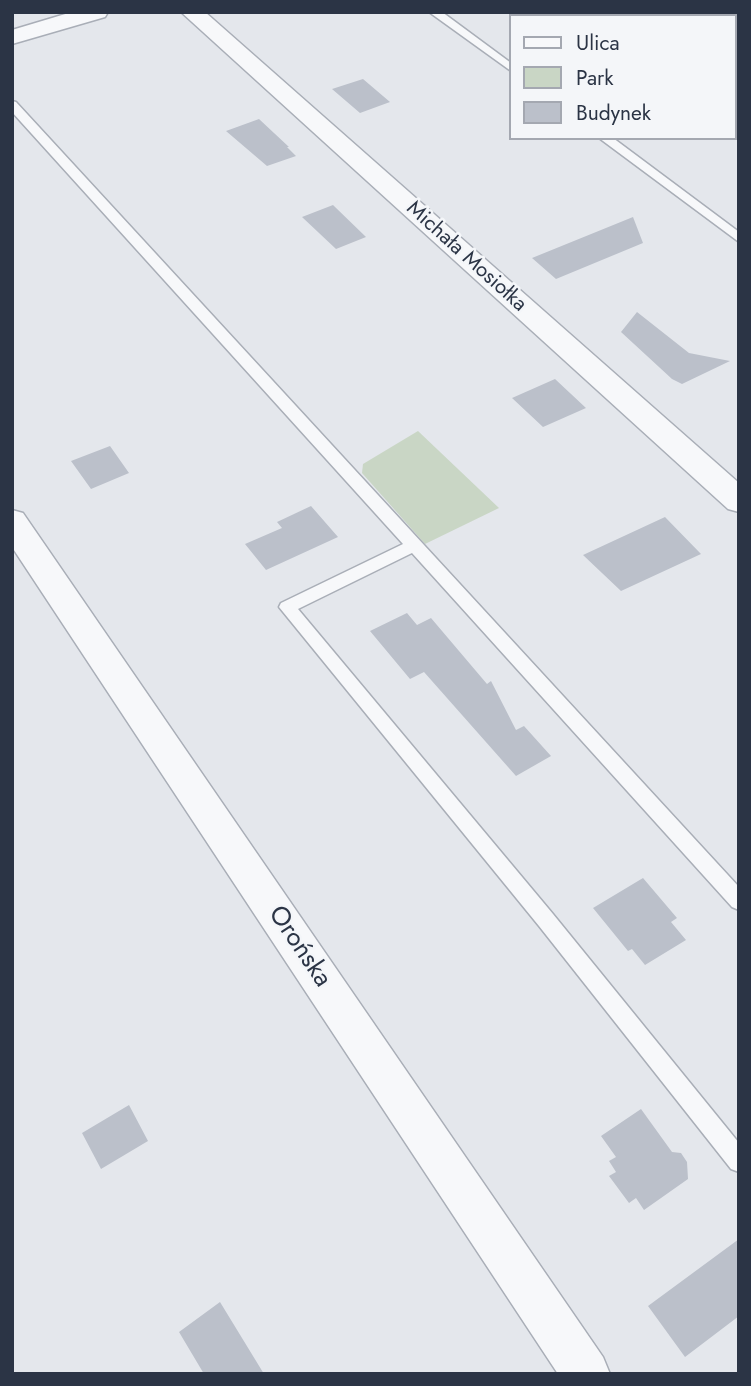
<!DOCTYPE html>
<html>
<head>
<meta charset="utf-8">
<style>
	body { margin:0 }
	#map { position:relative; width:751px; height:1386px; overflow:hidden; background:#e4e7ec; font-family:Jost,sans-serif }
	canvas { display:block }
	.frame { position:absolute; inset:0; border:14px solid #2b3445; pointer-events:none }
	.legend { position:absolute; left:509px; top:14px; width:228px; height:126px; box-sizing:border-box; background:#f4f6f9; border:2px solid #a4a8b1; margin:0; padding:9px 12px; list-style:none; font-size:21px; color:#2b3445 }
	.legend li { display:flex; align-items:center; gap:14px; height:35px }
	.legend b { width:35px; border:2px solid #a4a8b1 }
</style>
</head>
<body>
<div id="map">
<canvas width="751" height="1386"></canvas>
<div class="frame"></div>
<ul class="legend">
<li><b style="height:9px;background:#f7f8fa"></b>Ulica</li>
<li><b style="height:19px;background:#c9d6c5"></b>Park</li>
<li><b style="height:19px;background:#bbc0ca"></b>Budynek</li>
</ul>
</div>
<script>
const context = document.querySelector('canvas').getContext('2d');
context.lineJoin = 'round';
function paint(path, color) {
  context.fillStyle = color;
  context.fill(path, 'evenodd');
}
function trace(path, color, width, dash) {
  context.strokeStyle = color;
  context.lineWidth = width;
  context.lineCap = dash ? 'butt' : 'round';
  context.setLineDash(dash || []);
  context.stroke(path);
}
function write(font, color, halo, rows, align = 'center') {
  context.font = font + ' Jost,sans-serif';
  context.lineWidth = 5;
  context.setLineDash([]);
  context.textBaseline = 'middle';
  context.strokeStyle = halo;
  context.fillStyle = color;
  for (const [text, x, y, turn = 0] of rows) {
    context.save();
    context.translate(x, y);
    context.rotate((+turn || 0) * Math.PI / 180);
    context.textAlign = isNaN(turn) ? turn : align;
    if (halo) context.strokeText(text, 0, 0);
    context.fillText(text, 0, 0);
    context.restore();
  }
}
const green = new Path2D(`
	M 418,431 L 499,508 L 425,544 L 362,473 L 363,464 Z`);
const building = new Path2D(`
	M 363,79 L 390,102 L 360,113 L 332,89 Z
	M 259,119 L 289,147 L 287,147 L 296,156 L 267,166 L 226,131 Z
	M 333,205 L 366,237 L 336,249 L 302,217 Z
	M 633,217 L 643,243 L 556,279 L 532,258 Z
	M 637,312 L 689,353 L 730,361 L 682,384 L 672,379 L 621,332 Z
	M 555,379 L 586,408 L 543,427 L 512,398 Z
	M 110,446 L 129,473 L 91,489 L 71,461 Z
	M 311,506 L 338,537 L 266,570 L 245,544 L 282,528 L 277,522 Z
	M 665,517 L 701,554 L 621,591 L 583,555 Z
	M 407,613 L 417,625 L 431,618 L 487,684 L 491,681 L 516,730 L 524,726 L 551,756 L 516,776 L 424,672 L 410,679 L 370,631 Z
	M 643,878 L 677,918 L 671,922 L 686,940 L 645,965 L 632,949 L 628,951 L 593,908 Z
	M 129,1105 L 148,1141 L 101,1169 L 82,1133 Z
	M 641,1109 L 672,1152 L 681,1153 L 687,1162 L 688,1179 L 644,1210 L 636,1198 L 629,1203 L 609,1176 L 616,1172 L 609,1161 L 616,1157 L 601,1136 Z
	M 739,1239 L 739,1316 L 685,1357 L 648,1306 Z
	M 220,1302 L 264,1374 L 204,1374 L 179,1332 Z`);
const path = new Path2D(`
	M 635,12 L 641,16
	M 735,80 L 739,82`);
const lane = new Path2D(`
	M 429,12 L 442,12 L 511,63 L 511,71 Z
	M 12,101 L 16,102 L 739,887 L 739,910 L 732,907 L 412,553 L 298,609 L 553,914 L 739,1143 L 739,1172 L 731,1169 L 539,926 L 279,607 L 281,603 L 403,544 L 12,112 Z
	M 599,138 L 613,138 L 739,232 L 739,242 Z`);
const street = new Path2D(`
	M 72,12 L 108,12 L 105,17 L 12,44 L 12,30 Z
	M 181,12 L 205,12 L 739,483 L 739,512 L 728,509 Z
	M 12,510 L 23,513 L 603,1357 L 610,1374 L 558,1374 L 12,547 Z`);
const farStreetnames = [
	["Michała Mosiołka",466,257,42]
];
const streetNames = [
	["Orońska",299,947,56]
];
paint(green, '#c9d6c5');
paint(building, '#bbc0ca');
trace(lane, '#a9aeb7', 3);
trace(street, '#a9aeb7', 3);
trace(path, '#c2c5cb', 3.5, [3.5, 3.5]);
paint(lane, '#f7f8fa');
paint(street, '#f7f8fa');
write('21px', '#2b3445', '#f4f6f9', farStreetnames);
write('26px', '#2b3445', '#f4f6f9', streetNames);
</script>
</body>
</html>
